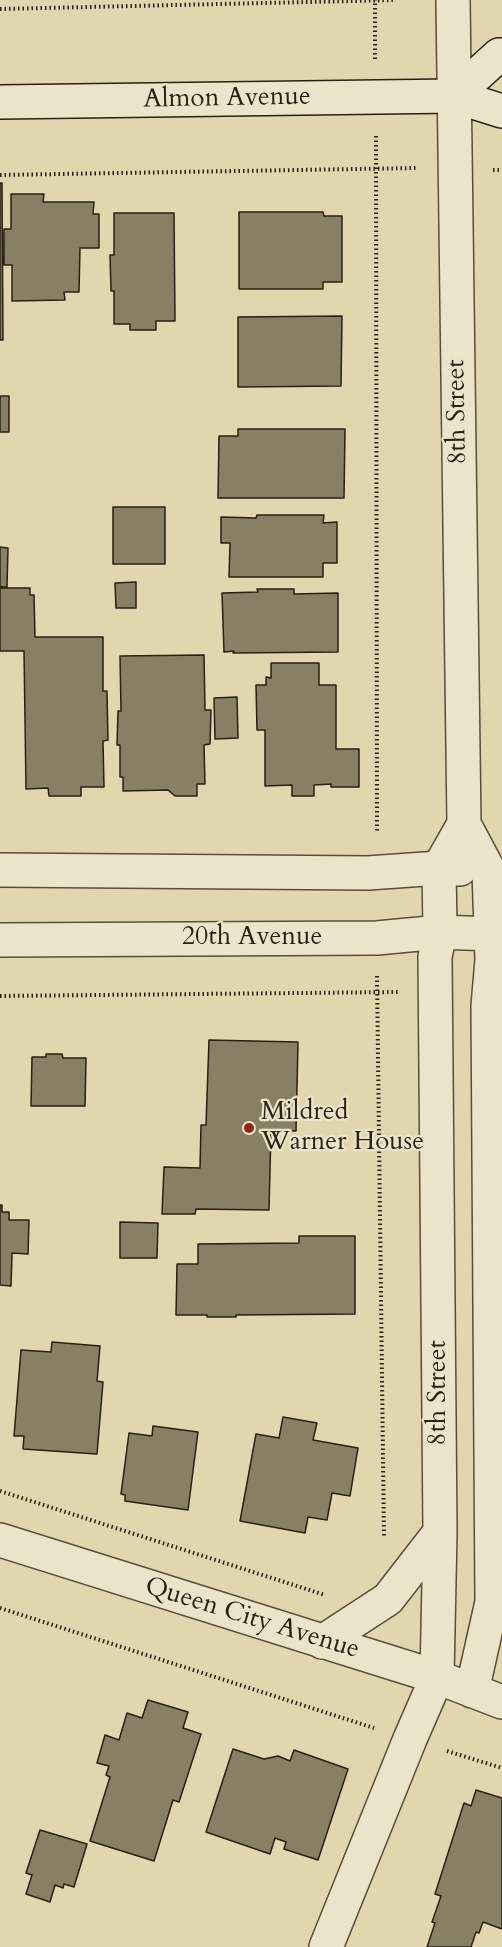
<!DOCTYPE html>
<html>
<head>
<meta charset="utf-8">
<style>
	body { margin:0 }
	canvas { display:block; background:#e1d6ae }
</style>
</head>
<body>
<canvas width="502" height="1947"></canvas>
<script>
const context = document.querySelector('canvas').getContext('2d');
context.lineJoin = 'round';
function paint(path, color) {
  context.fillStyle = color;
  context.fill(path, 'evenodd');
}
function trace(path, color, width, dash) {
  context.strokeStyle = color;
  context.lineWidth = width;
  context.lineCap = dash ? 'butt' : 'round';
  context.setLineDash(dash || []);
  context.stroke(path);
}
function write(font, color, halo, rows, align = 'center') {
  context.font = font + ' Cardo,serif';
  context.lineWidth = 4.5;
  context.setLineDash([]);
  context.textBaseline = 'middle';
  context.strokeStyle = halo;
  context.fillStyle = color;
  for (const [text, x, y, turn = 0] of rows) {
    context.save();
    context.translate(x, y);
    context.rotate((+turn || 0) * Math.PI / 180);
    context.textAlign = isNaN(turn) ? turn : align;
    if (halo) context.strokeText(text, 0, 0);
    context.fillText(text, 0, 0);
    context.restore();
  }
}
const building = new Path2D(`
	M 0,183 L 2,183 L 3,340 L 0,340 Z
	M 11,194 L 44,194 L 43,202 L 94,202 L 93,214 L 99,214 L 99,248 L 80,248 L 79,292 L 64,292 L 65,300 L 12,301 L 12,265 L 4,265 L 4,229 L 11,229 Z
	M 239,212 L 323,212 L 324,216 L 342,216 L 342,282 L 323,282 L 323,289 L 239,289 Z
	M 114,213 L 174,213 L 175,321 L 156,321 L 156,330 L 130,330 L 130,324 L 114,324 L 114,291 L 111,291 L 110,255 L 114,255 Z
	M 342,316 L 341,386 L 238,387 L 238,317 Z
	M 0,396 L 9,396 L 9,432 L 0,432 Z
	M 238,429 L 345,429 L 344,498 L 218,498 L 219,436 L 238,436 Z
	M 113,507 L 165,507 L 165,564 L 113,564 Z
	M 257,515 L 324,515 L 323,523 L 337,522 L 337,563 L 323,563 L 323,577 L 229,577 L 230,543 L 221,543 L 221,517 L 256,518 Z
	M 0,547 L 8,548 L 7,587 L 0,587 Z
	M 136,582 L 136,608 L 116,608 L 115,583 Z
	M 0,588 L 30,588 L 30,595 L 34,595 L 35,637 L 103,637 L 103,691 L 107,691 L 108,740 L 103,741 L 104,787 L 81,787 L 81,796 L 49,796 L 48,788 L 26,789 L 24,651 L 0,651 Z
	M 257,589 L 294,589 L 294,594 L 338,593 L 338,652 L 233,653 L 234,651 L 224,652 L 222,593 L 258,592 Z
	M 204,655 L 205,710 L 211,710 L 210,744 L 204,745 L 205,784 L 197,784 L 197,796 L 175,796 L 168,790 L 123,791 L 123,777 L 120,777 L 120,745 L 117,745 L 118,711 L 121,711 L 120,656 Z
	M 271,663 L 319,663 L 319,685 L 336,685 L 336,749 L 359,749 L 359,787 L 331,787 L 331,784 L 314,785 L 314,796 L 292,796 L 292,785 L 265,786 L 265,730 L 257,730 L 256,685 L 266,685 L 266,677 L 271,678 Z
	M 237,697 L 238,738 L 215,739 L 214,698 Z
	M 209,1040 L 298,1042 L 296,1131 L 271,1130 L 269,1210 L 196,1209 L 195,1214 L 162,1214 L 164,1167 L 200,1168 L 201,1125 L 206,1125 Z
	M 46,1054 L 62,1054 L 63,1058 L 86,1058 L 85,1106 L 31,1106 L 32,1057 L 46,1057 Z
	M 0,1205 L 2,1205 L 2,1212 L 9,1212 L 9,1220 L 29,1220 L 28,1254 L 12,1253 L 11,1286 L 0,1285 Z
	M 120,1222 L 158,1223 L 157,1258 L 120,1258 Z
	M 299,1236 L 355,1236 L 355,1314 L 236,1315 L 236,1317 L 207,1317 L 207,1315 L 176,1315 L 177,1264 L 198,1264 L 198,1244 L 299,1243 Z
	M 52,1342 L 100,1346 L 97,1381 L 103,1382 L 97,1454 L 23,1449 L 24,1436 L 14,1436 L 21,1350 L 51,1352 Z
	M 283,1417 L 317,1423 L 313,1440 L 358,1448 L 350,1496 L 332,1493 L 327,1520 L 308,1517 L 305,1533 L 240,1521 L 256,1434 L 279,1438 Z
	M 153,1426 L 198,1432 L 188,1510 L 125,1501 L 125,1495 L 121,1494 L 129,1433 L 152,1436 Z
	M 148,1700 L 188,1712 L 183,1728 L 201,1734 L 179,1802 L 173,1800 L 154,1861 L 90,1841 L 110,1777 L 106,1775 L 109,1766 L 97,1763 L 105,1735 L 119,1740 L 127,1713 L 142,1718 Z
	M 233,1749 L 264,1759 L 278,1756 L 290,1761 L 294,1750 L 348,1769 L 318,1860 L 284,1849 L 286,1842 L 275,1838 L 270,1854 L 206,1832 Z
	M 476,1790 L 502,1798 L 502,1929 L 483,1922 L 479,1933 L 476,1932 L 471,1947 L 427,1947 L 435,1923 L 432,1922 L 441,1896 L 435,1894 L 464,1803 L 471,1806 Z
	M 40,1830 L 87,1844 L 74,1887 L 64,1884 L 63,1888 L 55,1885 L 50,1902 L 26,1894 L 32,1875 L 26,1873 Z`);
const path = new Path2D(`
	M 0,9 L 396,0
	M 375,59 L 375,0
	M 376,136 L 377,833
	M 493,170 L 502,170
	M 0,175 L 416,168
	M 377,976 L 384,1538
	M 0,996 L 398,992
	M 0,1491 L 325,1595
	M 0,1608 L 374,1728
	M 447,1751 L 502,1768`);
const minor = new Path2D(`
	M 453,0 L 464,824 L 489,871 L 492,960 L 488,1006 L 492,1602 L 472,1691
	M 0,870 L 368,873 L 439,868 L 460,869
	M 0,940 L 377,938 L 440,932 L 492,934 L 502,927
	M 0,1540 L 437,1677 L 502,1702
	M 322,1642 L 388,1599 L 440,1532
	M 326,1947 L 410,1739 L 437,1677 L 440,1532 L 435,957 L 440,932 L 439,868 L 464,824`);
const secondary = new Path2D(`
	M 454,96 L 499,55 L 502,55
	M 0,102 L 454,96 L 502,111`);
const markers = [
	[249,1128,6,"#8f2418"]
];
const streetNames = [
	["Almon Avenue",227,99,-1],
	["8th Street",458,412,-91],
	["20th Avenue",252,938],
	["8th Street",439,1393,-90],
	["Queen City Avenue",252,1619,17]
];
const poiNames = [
	["Mildred",261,1113],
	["Warner House",261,1143]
];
paint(building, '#897f64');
trace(building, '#2a2013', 1.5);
trace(minor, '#584e3a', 36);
trace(secondary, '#2a2013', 36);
trace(path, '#2a2013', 4, [1.5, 3]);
trace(minor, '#ece4ca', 33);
trace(secondary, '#ece4ca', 33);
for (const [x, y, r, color] of markers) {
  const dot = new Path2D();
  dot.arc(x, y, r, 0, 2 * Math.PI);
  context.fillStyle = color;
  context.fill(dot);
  trace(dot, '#ece4ca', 2);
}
write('26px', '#2a2013', '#ece4ca', streetNames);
write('26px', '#2a2013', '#ece4ca', poiNames, 'left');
</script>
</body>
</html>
